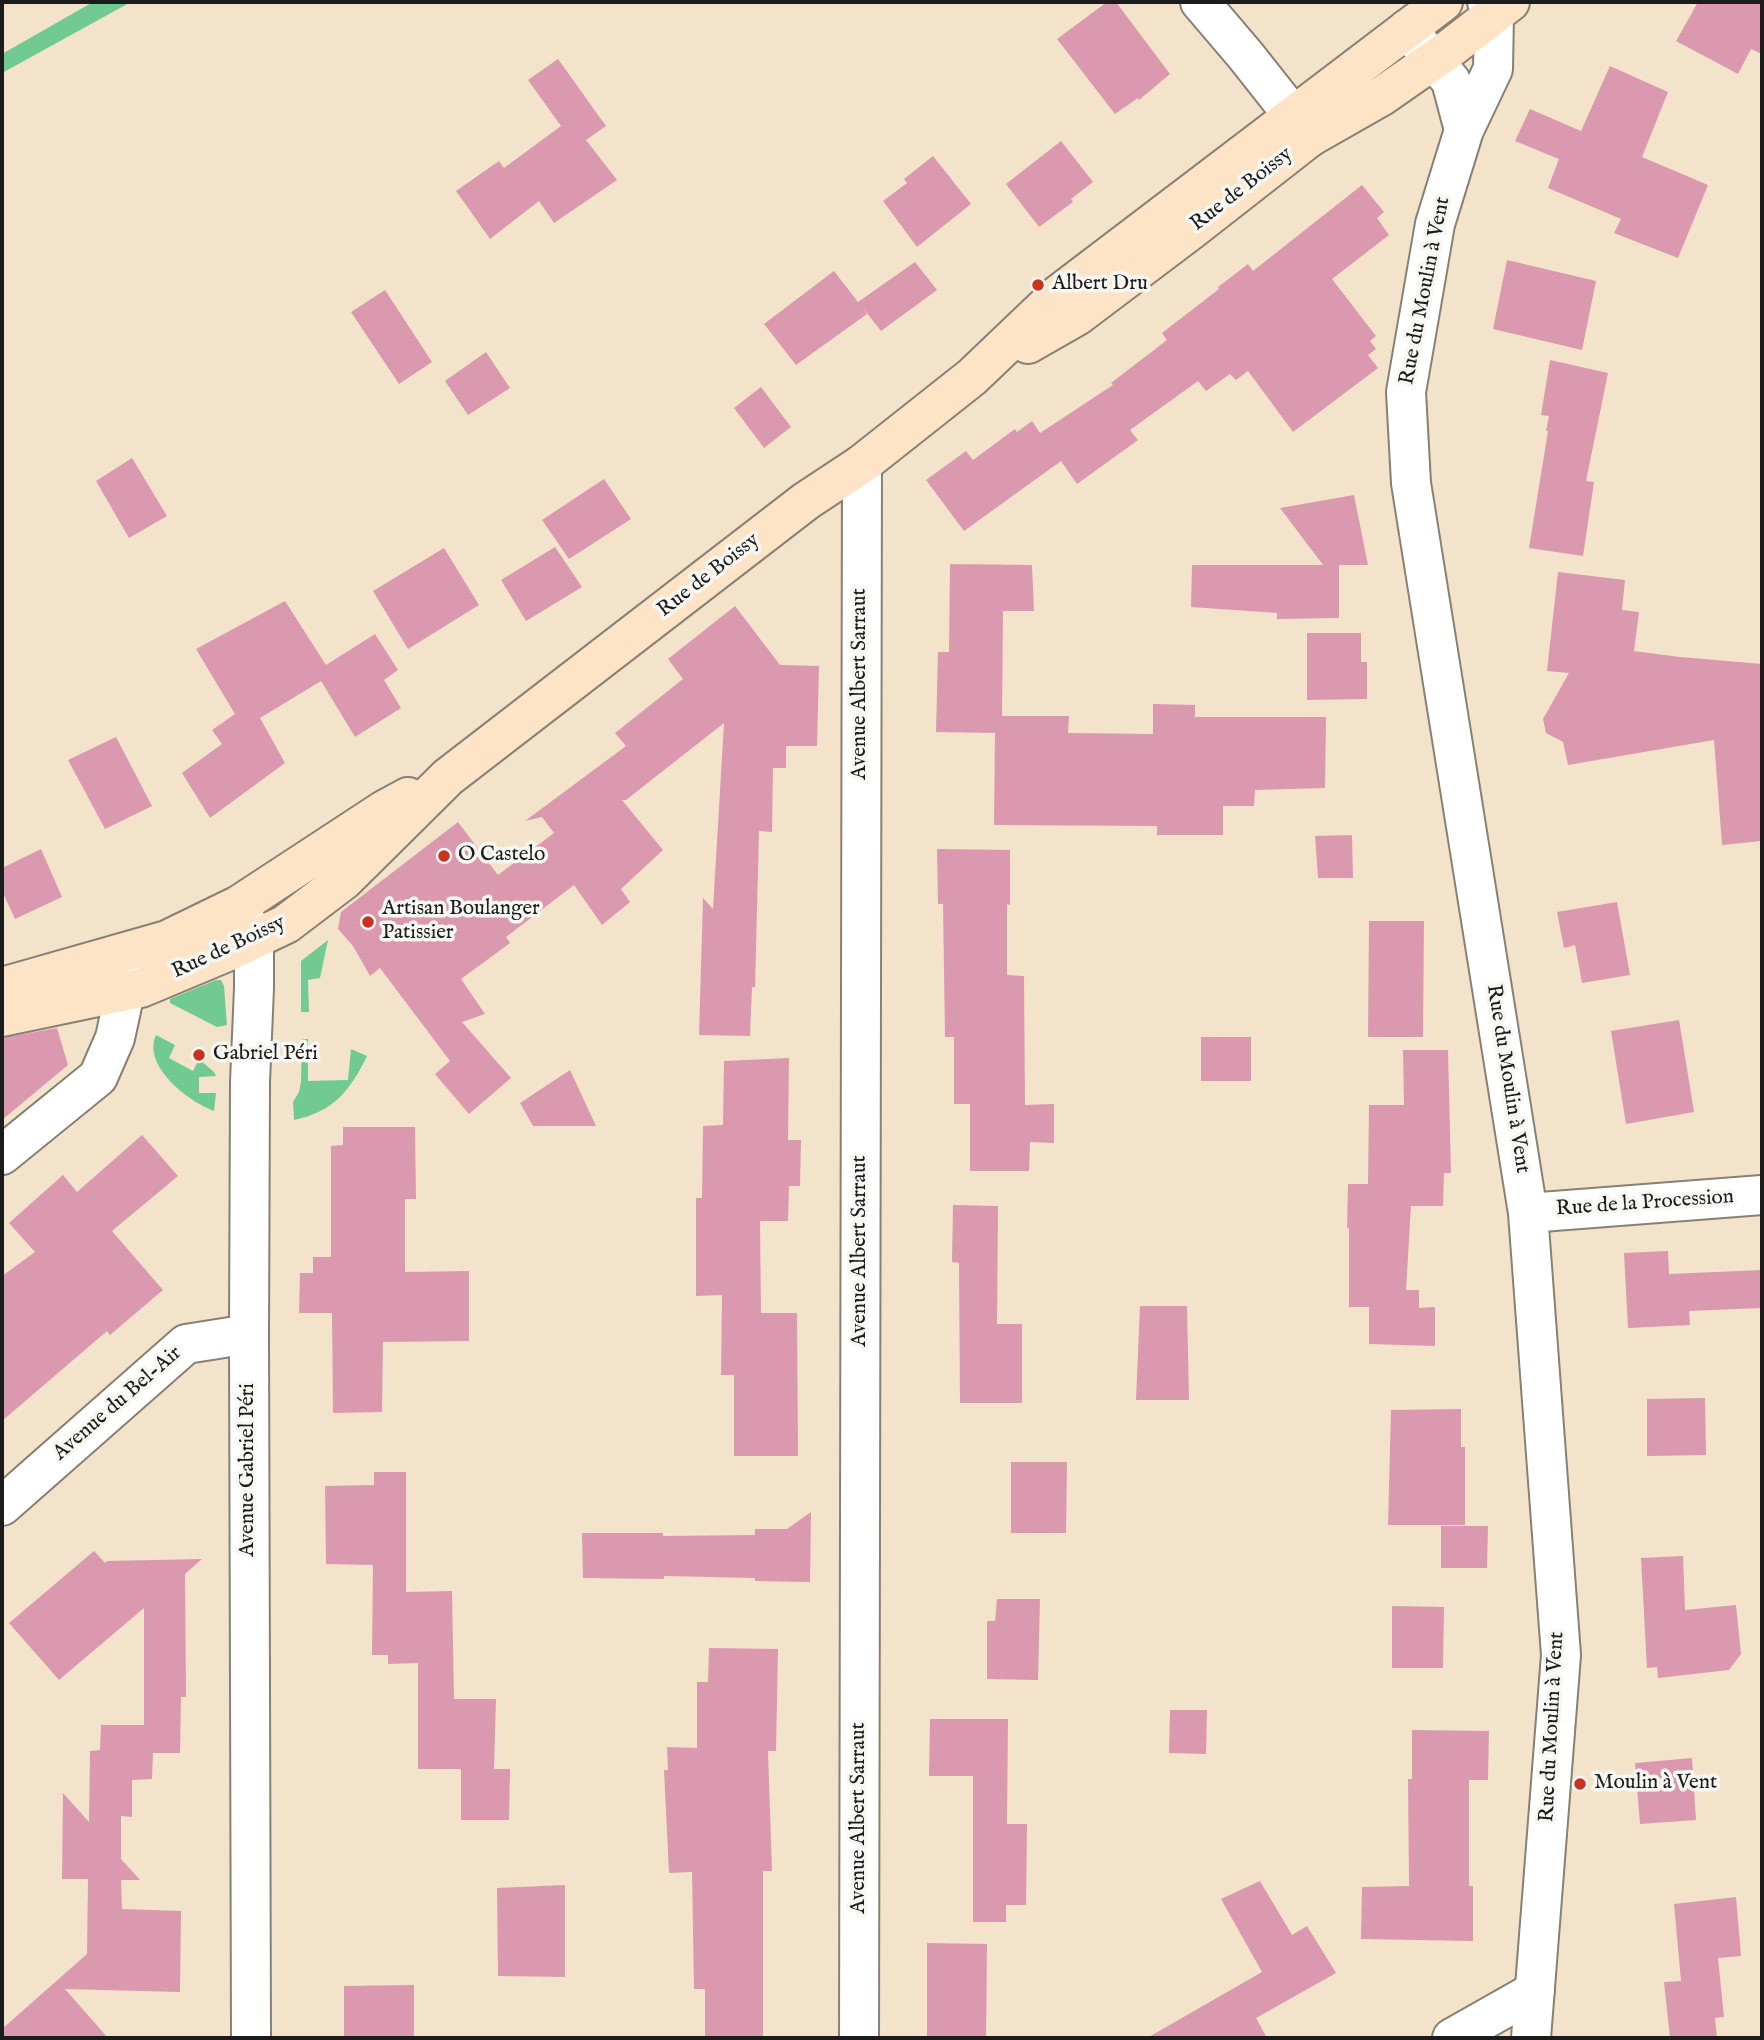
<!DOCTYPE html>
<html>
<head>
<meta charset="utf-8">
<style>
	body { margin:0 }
	#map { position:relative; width:1764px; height:2040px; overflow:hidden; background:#f3e3cb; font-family:"IM FELL English",serif }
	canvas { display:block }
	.frame { position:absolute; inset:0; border:4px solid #1c1c1c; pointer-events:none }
</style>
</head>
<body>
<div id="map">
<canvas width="1764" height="2040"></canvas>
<div class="frame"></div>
</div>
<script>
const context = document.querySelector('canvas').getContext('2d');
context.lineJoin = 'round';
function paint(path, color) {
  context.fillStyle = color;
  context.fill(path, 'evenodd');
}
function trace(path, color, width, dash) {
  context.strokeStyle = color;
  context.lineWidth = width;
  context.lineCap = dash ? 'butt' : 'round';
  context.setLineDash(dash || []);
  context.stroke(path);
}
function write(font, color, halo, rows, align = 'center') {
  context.font = font + ' "IM FELL English",serif';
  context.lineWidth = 7;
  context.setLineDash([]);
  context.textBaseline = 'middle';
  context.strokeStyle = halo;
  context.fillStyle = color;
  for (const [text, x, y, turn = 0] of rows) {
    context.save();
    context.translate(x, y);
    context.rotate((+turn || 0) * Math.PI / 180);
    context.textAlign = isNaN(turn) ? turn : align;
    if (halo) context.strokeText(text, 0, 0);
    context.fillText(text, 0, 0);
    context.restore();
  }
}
const green = new Path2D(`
	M 93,2 L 131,2 L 2,73 L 2,54 Z
	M 328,940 L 320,978 L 308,980 L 309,1012 L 301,1012 L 301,961 Z
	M 216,980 L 221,980 L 224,986 L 227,1025 L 217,1027 L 170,1003 L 170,999 Z
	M 156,1035 L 175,1045 L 169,1058 L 193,1071 L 199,1059 L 214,1072 L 216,1076 L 199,1077 L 199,1093 L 216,1093 L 214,1111 C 188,1101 142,1066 156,1035 Z
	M 302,1039 L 308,1039 L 308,1081 L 348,1080 L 351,1049 L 367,1056 C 350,1091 333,1112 294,1120 L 293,1102 L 299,1092 L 301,1082 Z`);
const building = new Path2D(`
	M 1107,2 L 1116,2 L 1170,74 L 1139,100 L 1138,98 L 1115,114 L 1057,39 Z
	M 1698,2 L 1762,2 L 1762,54 L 1751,49 L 1738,74 L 1676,41 Z
	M 558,59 L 606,126 L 586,140 L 617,180 L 554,223 L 539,201 L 490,239 L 456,191 L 499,161 L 504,168 L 561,126 L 528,80 Z
	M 1610,66 L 1668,92 L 1642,157 L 1708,185 L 1678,258 L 1614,233 L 1621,219 L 1548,188 L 1559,159 L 1515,141 L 1530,109 L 1581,131 Z
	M 1061,141 L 1093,182 L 1071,199 L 1073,202 L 1039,227 L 1006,184 Z
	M 933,156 L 971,204 L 917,247 L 883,201 L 907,183 L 904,179 Z
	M 1362,185 L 1384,212 L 1377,218 L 1389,235 L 1332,279 L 1376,336 L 1370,341 L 1376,349 L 1368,355 L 1378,368 L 1293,432 L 1248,371 L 1236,380 L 1230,374 L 1206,391 L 1198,381 L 1130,430 L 1138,440 L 1077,484 L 1061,461 L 964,531 L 926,480 L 966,451 L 973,460 L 1015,429 L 1017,432 L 1032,421 L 1040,433 L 1113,385 L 1111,383 L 1167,340 L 1162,333 L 1219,289 L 1218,287 L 1248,264 L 1253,271 Z
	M 1507,260 L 1596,281 L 1582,350 L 1493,329 Z
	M 915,262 L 937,290 L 881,331 L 863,308 L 867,314 L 796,365 L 764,324 L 834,271 L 858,302 Z
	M 385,290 L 432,362 L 399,384 L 351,312 Z
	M 486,352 L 510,388 L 468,415 L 445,381 Z
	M 1550,360 L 1608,373 L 1586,481 L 1594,482 L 1583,556 L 1529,548 L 1548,431 L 1546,431 L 1549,416 L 1541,415 Z
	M 761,387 L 791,427 L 764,448 L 734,408 Z
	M 132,458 L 167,516 L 129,538 L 96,481 Z
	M 604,479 L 631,519 L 569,559 L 542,520 Z
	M 1354,495 L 1368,565 L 1329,565 L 1339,565 L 1339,618 L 1277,619 L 1277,613 L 1191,607 L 1192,565 L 1323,565 L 1280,508 Z
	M 555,547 L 582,587 L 526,621 L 501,580 Z
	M 444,548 L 479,605 L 408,649 L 373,591 Z
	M 950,564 L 1032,565 L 1034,611 L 1003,611 L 1002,716 L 1069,716 L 1068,733 L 1153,734 L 1153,704 L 1195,705 L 1195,717 L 1326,717 L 1325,788 L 1255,790 L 1254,806 L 1223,806 L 1223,835 L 1157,835 L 1157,826 L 994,825 L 995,733 L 936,732 L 938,652 L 949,652 Z
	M 1558,572 L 1625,580 L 1622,610 L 1639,612 L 1634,651 L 1680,657 L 1762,664 L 1762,841 L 1722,845 L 1714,740 L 1568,765 L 1563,742 L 1546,733 L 1543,719 L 1569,673 L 1547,671 Z
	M 285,601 L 326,665 L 375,634 L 398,670 L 384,680 L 401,708 L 355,737 L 321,681 L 260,718 L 285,763 L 210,818 L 182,773 L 222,744 L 212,730 L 235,714 L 196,649 Z
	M 735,606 L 780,665 L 819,666 L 817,746 L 786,746 L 786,768 L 773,768 L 772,832 L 759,831 L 755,987 L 752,987 L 750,1036 L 699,1035 L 703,898 L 713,909 L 724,723 L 626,800 L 622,800 L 663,850 L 621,889 L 630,902 L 602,925 L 574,885 L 506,937 L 510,943 L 461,979 L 485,1014 L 462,1022 L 511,1078 L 469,1114 L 435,1074 L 450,1061 L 380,968 L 370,976 L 353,946 L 338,929 L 341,912 L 458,822 L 498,875 L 554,833 L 542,817 L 525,821 L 626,746 L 615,733 L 683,679 L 668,659 Z
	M 1307,633 L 1361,633 L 1361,662 L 1367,662 L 1367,699 L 1307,700 Z
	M 116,737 L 152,806 L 105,829 L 68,760 Z
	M 1352,835 L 1353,878 L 1318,878 L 1315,836 Z
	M 41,849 L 62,897 L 15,919 L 2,891 L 2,868 Z
	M 937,849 L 1010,850 L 1010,905 L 1007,904 L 1007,975 L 1024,976 L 1025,1105 L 1054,1104 L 1054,1143 L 1030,1142 L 1029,1171 L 970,1171 L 970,1104 L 954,1104 L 954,1037 L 945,1037 L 943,904 L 938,904 Z
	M 1617,902 L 1630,975 L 1582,983 L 1575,945 L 1564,948 L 1557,912 Z
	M 1369,921 L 1424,921 L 1423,1037 L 1368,1037 Z
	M 1679,1020 L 1694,1112 L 1626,1124 L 1611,1031 Z
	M 57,1028 L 68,1065 L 2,1120 L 2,1038 Z
	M 1201,1037 L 1251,1037 L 1251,1081 L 1201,1081 Z
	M 1403,1050 L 1448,1050 L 1451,1173 L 1444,1173 L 1443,1206 L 1411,1206 L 1406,1290 L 1419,1290 L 1419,1308 L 1435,1307 L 1435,1346 L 1369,1344 L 1369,1307 L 1349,1307 L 1349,1228 L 1347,1228 L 1348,1184 L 1368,1184 L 1369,1105 L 1404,1105 Z
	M 789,1058 L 788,1140 L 801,1140 L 800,1186 L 789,1186 L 788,1221 L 760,1221 L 761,1313 L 797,1313 L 798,1456 L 734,1456 L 734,1375 L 721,1375 L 722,1295 L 696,1296 L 696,1198 L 702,1198 L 703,1126 L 723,1125 L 724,1061 Z
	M 570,1070 L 596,1126 L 533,1126 L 520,1103 Z
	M 343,1127 L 415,1127 L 416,1199 L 405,1199 L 405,1272 L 469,1271 L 469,1341 L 383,1342 L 382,1412 L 333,1413 L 332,1313 L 299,1313 L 300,1273 L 313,1273 L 313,1257 L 331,1257 L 331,1146 L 343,1145 Z
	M 142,1135 L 178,1176 L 112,1231 L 163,1290 L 110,1335 L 107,1331 L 2,1421 L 2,1276 L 35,1252 L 9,1223 L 63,1175 L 77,1192 Z
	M 953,1205 L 998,1206 L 997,1324 L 1022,1324 L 1022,1403 L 960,1403 L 959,1263 L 952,1262 Z
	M 1668,1251 L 1669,1274 L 1762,1270 L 1762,1308 L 1689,1311 L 1690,1325 L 1628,1328 L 1624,1253 Z
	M 1140,1306 L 1187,1306 L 1189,1400 L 1136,1400 Z
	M 1705,1398 L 1706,1455 L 1647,1456 L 1647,1399 Z
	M 1461,1409 L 1461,1447 L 1465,1447 L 1465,1525 L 1388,1525 L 1391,1410 Z
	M 1011,1462 L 1067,1462 L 1066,1533 L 1011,1533 Z
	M 374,1472 L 406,1472 L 406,1592 L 452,1591 L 454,1699 L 496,1699 L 494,1769 L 510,1769 L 509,1820 L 461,1820 L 461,1769 L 418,1769 L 418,1663 L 388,1664 L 388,1655 L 372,1655 L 373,1565 L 326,1564 L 325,1486 L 374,1485 Z
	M 811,1512 L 810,1582 L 755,1581 L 755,1578 L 664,1576 L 664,1579 L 583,1578 L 582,1533 L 663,1533 L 663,1536 L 755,1535 L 755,1529 L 787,1529 Z
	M 1441,1526 L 1488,1526 L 1487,1568 L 1441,1568 Z
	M 94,1551 L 105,1563 L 107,1561 L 202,1559 L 185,1574 L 186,1697 L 181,1697 L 180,1753 L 153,1753 L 152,1779 L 132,1780 L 132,1817 L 121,1816 L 121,1859 L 140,1880 L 121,1880 L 122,1909 L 181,1911 L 180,1992 L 65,1989 L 108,2038 L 2,2038 L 2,2029 L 87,1954 L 88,1879 L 62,1879 L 63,1793 L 89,1822 L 90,1751 L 100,1750 L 101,1725 L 144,1725 L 144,1608 L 59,1680 L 9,1623 Z
	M 1683,1556 L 1685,1610 L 1736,1605 L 1741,1654 L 1729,1670 L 1658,1678 L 1657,1667 L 1647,1668 L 1641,1558 Z
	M 997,1599 L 1040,1599 L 1038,1680 L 987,1679 L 987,1621 L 995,1621 Z
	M 1392,1606 L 1444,1607 L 1443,1668 L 1392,1668 Z
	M 709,1648 L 778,1649 L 776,1751 L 768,1751 L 772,1871 L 763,1871 L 763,2038 L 705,2038 L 705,1989 L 694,1989 L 692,1872 L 669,1873 L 664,1770 L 668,1770 L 667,1747 L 697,1748 L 697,1682 L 708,1682 Z
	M 1170,1710 L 1207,1710 L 1206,1754 L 1169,1753 Z
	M 930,1719 L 1008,1719 L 1007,1824 L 1027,1824 L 1026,1905 L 1006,1905 L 1006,1922 L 973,1922 L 973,1776 L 929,1776 Z
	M 1412,1730 L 1489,1731 L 1488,1780 L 1469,1780 L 1469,1886 L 1473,1886 L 1473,1941 L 1361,1939 L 1362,1887 L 1409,1886 L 1408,1779 L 1412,1779 Z
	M 1692,1758 L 1696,1820 L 1640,1824 L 1635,1763 Z
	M 1260,1881 L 1292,1935 L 1307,1926 L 1336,1973 L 1256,2018 L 1267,2038 L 1147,2038 L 1262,1972 L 1221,1899 Z
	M 565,1885 L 565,1977 L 498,1976 L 497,1888 Z
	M 1736,1897 L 1741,1956 L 1718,1958 L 1724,2017 L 1715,2018 L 1717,2038 L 1670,2038 L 1664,1982 L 1681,1981 L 1674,1904 Z
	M 927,1943 L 987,1944 L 986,2038 L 927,2038 Z
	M 414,1985 L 414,2038 L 344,2038 L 344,1986 Z`);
const street = new Path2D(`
	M 1200,2 L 1246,56 L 1310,137
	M 1487,2 L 1494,14 L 1493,69 L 1464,130 L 1435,224 L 1406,392 L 1411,483 L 1528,1213 L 1561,1655 L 1531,2038
	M 1407,29 L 1451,81 L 1464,130
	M 242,912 L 254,939 L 254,988 L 250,1082 L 249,1334 L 251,2038
	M 2,1155 L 98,1077 L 115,1038 L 125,992 L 127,959
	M 1528,1213 L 1762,1195
	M 2,1506 L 186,1344 L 249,1334
	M 859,2038 L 862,464
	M 1452,2038 L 1535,1991`);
const secondary = new Path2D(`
	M 1028,344 L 1077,316 L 1191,230 L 1310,137 L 1382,96 L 1448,50 L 1510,2
	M 2,987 L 167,940 L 239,905 L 384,810 L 408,797
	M 2,1017 L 141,988 L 234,949 L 286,924 L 344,880 L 448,777 L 806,501 L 862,464 L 972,377 L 1059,294 L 1443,2`);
const markers = [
	[1038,285,7,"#c8321e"],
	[444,856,7,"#c8321e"],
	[368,922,7,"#c8321e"],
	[199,1055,7,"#c8321e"],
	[1580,1784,7,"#c8321e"]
];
const streetNames = [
	["Rue de Boissy",1242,190,-38],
	["Rue du Moulin à Vent",1426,291,-79],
	["Rue de Boissy",709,576,-38],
	["Avenue Albert Sarraut",861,684,-90],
	["Rue de Boissy",229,948,-25],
	["Rue du Moulin à Vent",1507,1079,81],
	["Rue de la Procession",1645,1204,-4],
	["Avenue Albert Sarraut",861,1251,-90],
	["Avenue du Bel-Air",118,1404,-41],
	["Avenue Gabriel Péri",249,1470,-90],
	["Rue du Moulin à Vent",1553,1727,-87],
	["Avenue Albert Sarraut",860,1818,-90]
];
const poiNames = [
	["Albert Dru",1052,285],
	["O Castelo",458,856],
	["Artisan Boulanger",382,910],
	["Patissier",382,934],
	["Gabriel Péri",213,1055],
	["Moulin à Vent",1594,1784]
];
paint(green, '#70ca91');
paint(building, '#da99af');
trace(street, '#888074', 42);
trace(secondary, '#888074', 42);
trace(street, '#fff', 38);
trace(secondary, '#fee4c6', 38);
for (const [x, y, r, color] of markers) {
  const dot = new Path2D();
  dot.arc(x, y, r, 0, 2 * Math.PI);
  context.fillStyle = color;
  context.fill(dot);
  trace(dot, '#f6f6f2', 2.5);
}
write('21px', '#1c1c1c', '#f6f6f2', streetNames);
write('21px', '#1c1c1c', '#f6f6f2', poiNames, 'left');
</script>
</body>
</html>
